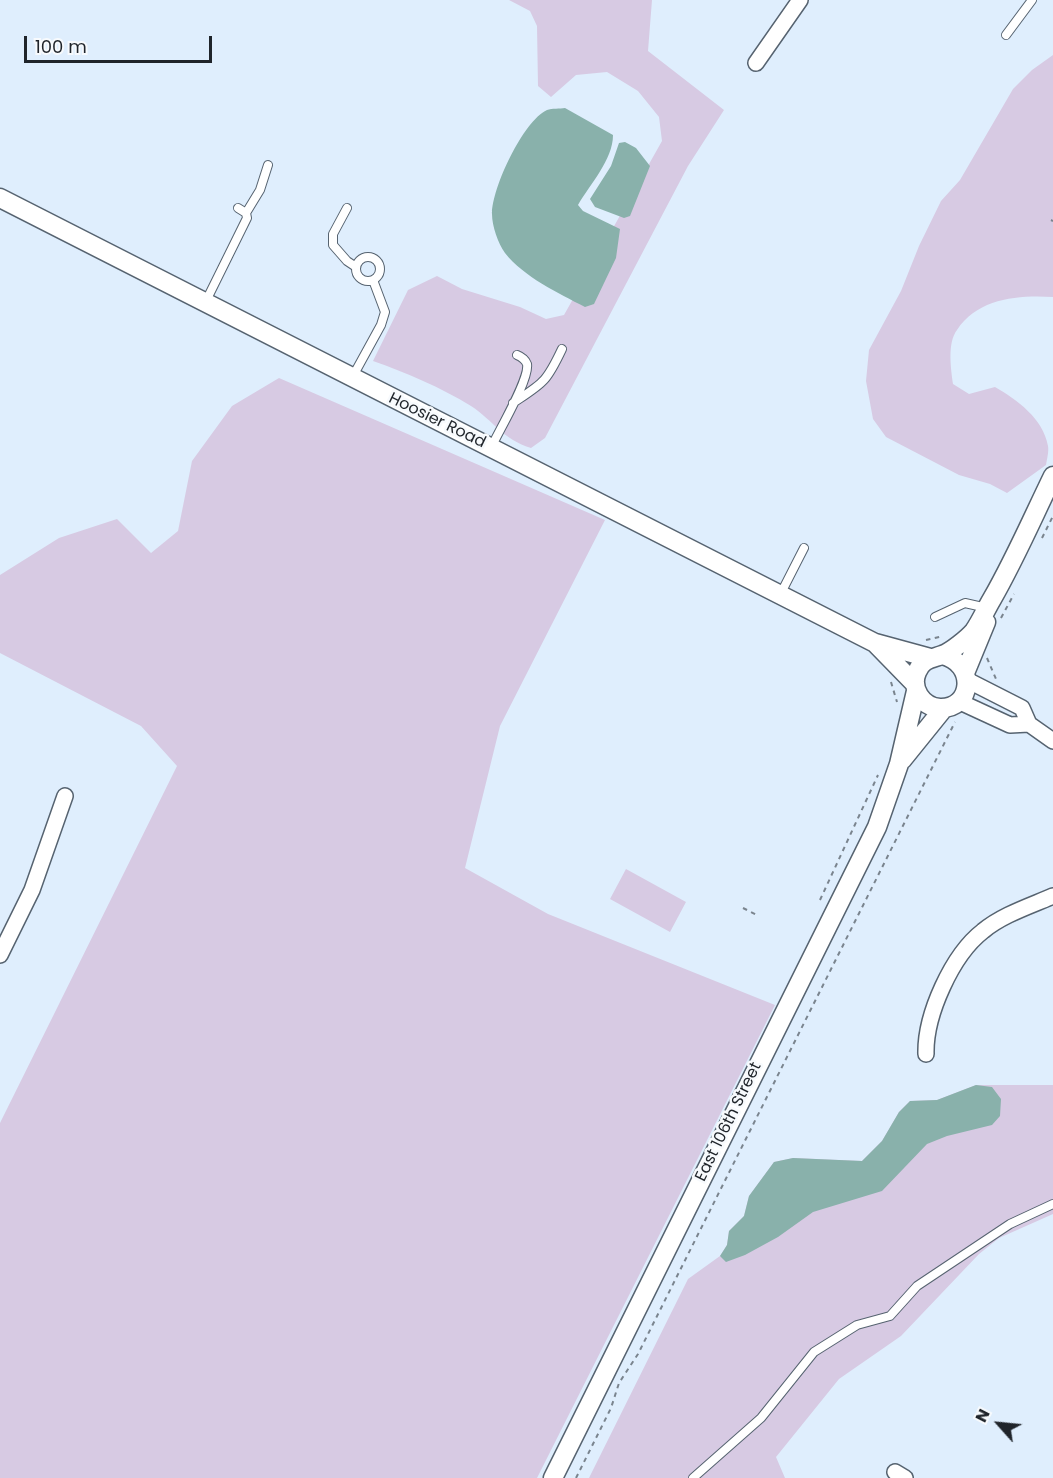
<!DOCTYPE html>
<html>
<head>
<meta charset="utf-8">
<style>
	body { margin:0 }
	#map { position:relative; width:1053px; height:1478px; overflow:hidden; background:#dfeefd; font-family:Poppins,sans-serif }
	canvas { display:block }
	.north { position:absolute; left:969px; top:1394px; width:60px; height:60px; -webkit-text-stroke:4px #f7fafd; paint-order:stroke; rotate:297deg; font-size:16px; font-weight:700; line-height:24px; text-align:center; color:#1f242a }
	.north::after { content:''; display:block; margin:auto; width:21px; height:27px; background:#1f242a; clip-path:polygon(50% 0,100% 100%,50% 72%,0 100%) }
	.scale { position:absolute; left:24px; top:36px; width:188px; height:27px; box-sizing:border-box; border:3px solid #1f242a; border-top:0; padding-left:8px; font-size:18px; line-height:21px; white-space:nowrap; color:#1f242a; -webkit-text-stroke:4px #f7fafd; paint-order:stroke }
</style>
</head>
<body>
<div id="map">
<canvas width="1053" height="1478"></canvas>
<div class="north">N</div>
<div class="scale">100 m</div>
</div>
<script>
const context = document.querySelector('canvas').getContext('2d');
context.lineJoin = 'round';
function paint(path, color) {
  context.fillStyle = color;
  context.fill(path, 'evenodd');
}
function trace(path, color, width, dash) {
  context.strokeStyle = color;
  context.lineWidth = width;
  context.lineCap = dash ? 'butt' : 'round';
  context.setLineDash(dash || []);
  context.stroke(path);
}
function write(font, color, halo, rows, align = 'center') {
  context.font = font + ' Poppins,sans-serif';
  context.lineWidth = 5;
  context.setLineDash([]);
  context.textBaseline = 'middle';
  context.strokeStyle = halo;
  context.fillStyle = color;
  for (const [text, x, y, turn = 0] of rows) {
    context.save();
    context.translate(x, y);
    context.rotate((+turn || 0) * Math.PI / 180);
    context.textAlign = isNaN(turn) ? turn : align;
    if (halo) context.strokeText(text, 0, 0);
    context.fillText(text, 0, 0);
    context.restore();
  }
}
const green = new Path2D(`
	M 509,0 L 652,0 L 648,51 L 724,110 L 688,166 L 545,438 L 531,448 C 502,439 494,421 471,406 C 440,387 407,373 373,361 L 408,290 L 437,276 L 462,289 L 520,307 L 546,319 L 564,315 L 662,141 L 659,117 L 638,91 L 607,72 L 576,75 L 551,97 L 538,86 L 537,26 L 530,11 Z
	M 1053,55 L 1053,297 C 1018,295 978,298 957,330 C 947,343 951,369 953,384 L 969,394 L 995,387 C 1017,400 1043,418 1048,446 C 1049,451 1047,459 1046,465 L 1007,493 L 990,484 L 959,475 L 886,437 L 873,419 L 866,381 L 869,350 L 901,291 L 919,246 L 941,201 L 960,180 L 1013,89 L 1032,70 Z
	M 279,378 L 605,520 L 500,726 L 465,868 L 548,914 L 775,1005 L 537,1478 L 0,1478 L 0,1123 L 177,766 L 141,726 L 0,653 L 0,575 L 59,538 L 117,519 L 151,553 L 178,531 L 192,461 L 232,406 Z
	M 626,869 L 686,902 L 670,932 L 610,899 Z
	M 976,1085 L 1053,1085 L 1053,1214 L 999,1238 L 979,1254 L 901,1336 L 839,1379 L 776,1457 L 785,1478 L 589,1478 L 688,1279 L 720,1256 L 727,1245 L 729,1231 L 744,1216 L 749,1196 L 774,1162 L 793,1158 L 862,1161 L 882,1141 L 899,1112 L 910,1101 L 937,1100 Z`);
const water = new Path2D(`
	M 565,108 L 613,135 C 613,160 590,184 578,205 L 583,211 L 620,229 L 616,258 L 594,304 L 585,307 C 558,293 524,277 505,253 C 498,243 492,226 492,214 C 492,188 523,121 547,110 C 552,108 560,109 565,108 Z
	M 625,142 L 636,148 L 650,166 L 630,216 L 624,218 L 595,207 L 590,199 L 611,166 L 619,143 Z
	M 976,1085 L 992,1087 L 1001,1099 L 1000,1116 L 992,1125 L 947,1136 L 927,1144 L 882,1191 L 813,1212 L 778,1237 L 745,1255 L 726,1262 L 720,1256 L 727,1245 L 729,1231 L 744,1216 L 749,1196 L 774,1162 L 793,1158 L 862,1161 L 882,1141 L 899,1112 L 910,1101 L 937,1100 Z`);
const path = new Path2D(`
	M 1051,220 L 1053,221
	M 1042,538 L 1053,516
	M 1001,618 L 1014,594
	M 926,640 L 943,636
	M 987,658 L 996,679
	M 891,682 L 897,702
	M 820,900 L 878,775
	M 743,908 L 757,915
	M 576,1478 L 611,1408 L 619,1383 L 638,1354 L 955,722`);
const service = new Path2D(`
	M 1006,35 L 1032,0
	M 347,208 L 333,234 L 333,245 L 347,261 L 356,267
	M 246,213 L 260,190 L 268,165
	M356 269a12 12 0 1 1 24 0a12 12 0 1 1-24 0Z
	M 205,303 L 247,218 L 246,213 L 238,208
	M 353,376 L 381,325 L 385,312 L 373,280
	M 513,403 C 543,383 546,383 562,349
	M 491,448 C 498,432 530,379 527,364 C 525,359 522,357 517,355
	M 780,595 L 804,548
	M 935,617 L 965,603 L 987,608
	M 693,1478 L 761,1418 L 814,1352 L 857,1325 L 890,1316 L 917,1286 L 1010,1224 L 1053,1204`);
const minor = new Path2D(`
	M 756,63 L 800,0
	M 958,701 L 1010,725 L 1029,724 L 1022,708 L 967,680
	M 1029,724 L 1053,741
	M 0,955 L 32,890 L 65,796
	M 926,1054 C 925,1015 952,955 983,931 C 1002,915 1030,906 1053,896
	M 895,1472 L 905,1478`);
const tertiary = new Path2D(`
	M 0,198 L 875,643 L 930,658
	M 876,644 L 915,684
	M 942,655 C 977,663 973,709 940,708 C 922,707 910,688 917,672 C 922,659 931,659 942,655 C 951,652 968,638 974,631 C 981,621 986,609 992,599 C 1015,559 1033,517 1053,476
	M 965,673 L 986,622
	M 902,760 L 944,708
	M 553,1478 L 877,827 L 899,764 L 916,691`);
const streetNames = [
	["Hoosier Road",437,421,26],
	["East 106th Street",729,1122,-64]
];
paint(green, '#d7cae3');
paint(water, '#89b1ab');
trace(service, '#566370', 10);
trace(minor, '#566370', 18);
trace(tertiary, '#566370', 21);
trace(path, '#7a848e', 2, [4.5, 4.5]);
trace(service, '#fff', 8);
trace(minor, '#fff', 15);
trace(tertiary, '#fff', 18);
write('16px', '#1f242a', '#f7fafd', streetNames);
</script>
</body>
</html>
